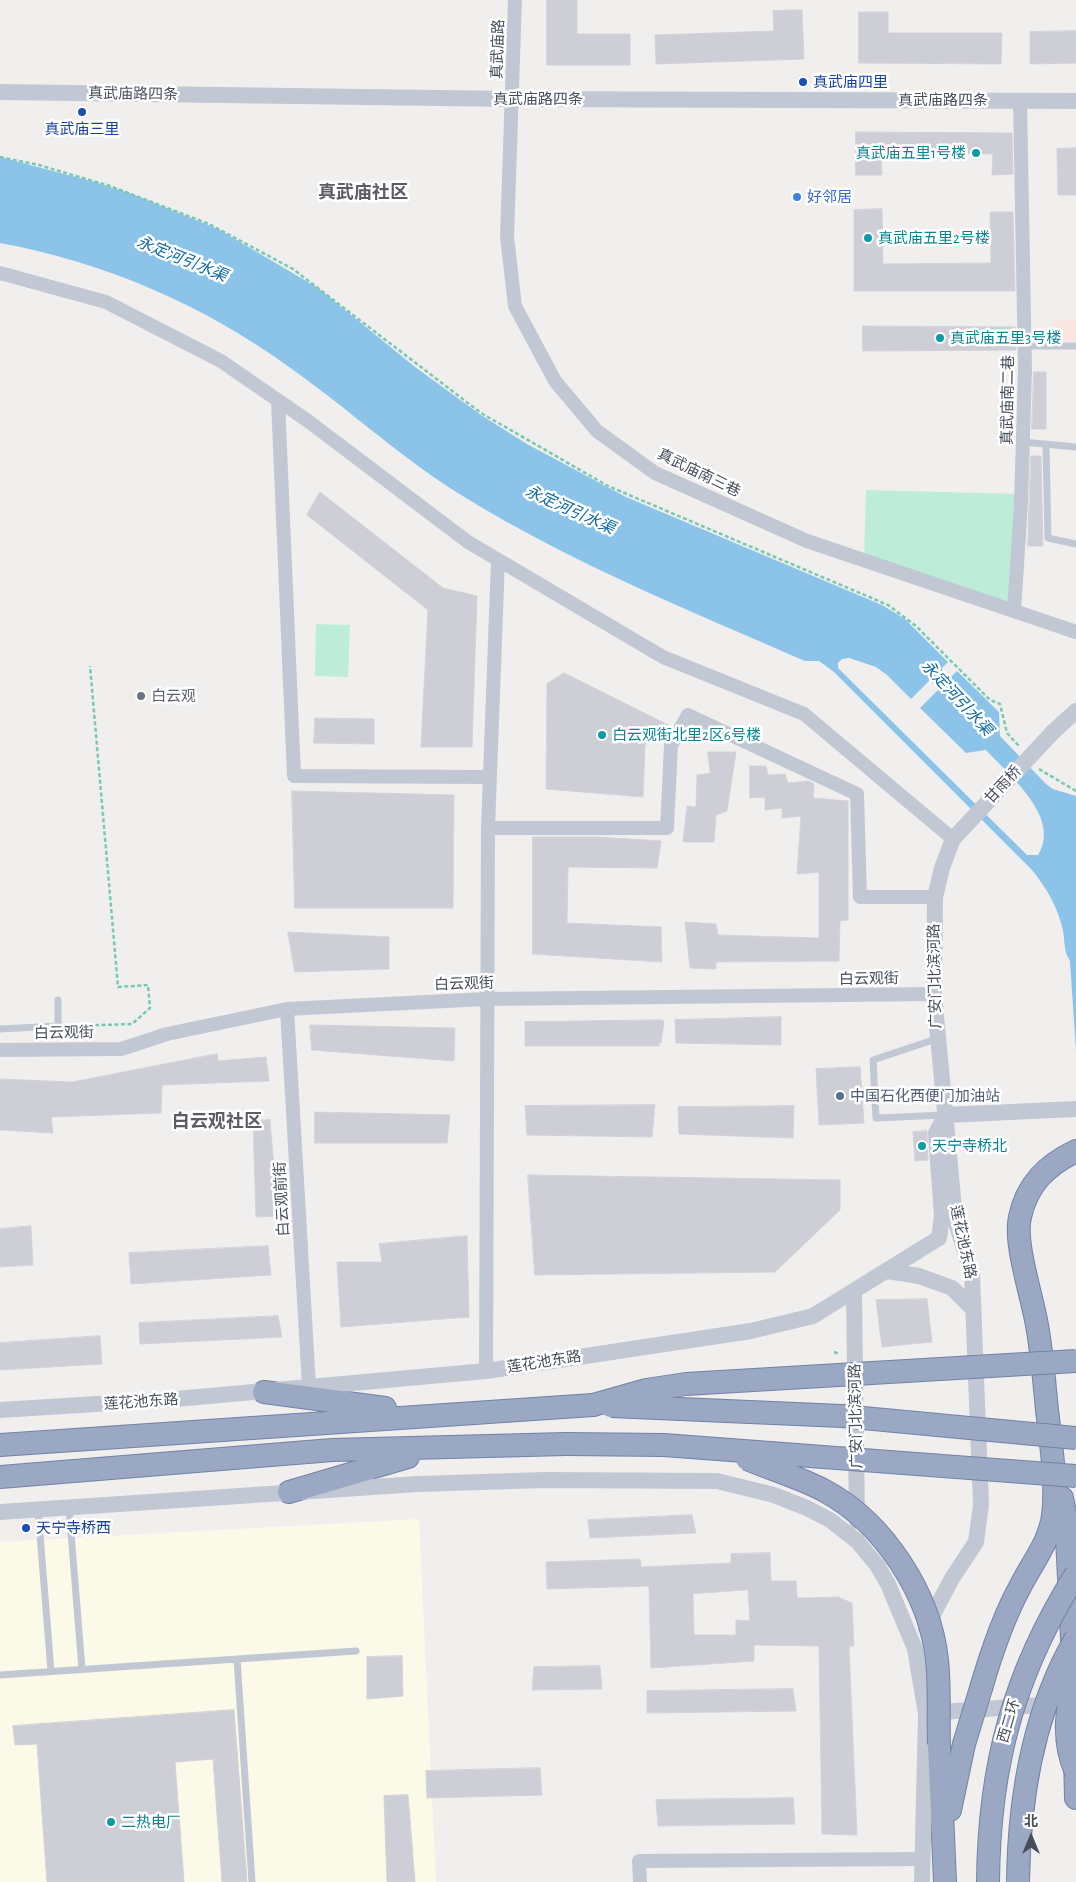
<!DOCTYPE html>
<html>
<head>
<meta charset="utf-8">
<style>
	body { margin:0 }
	#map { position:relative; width:1076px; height:1882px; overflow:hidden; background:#f1efee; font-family:"Alegreya Sans","Noto Sans SC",sans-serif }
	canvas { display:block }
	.north { position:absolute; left:1006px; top:1812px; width:50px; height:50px; -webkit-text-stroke:4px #fff; paint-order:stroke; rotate:0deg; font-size:14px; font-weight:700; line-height:20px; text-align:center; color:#474e5b }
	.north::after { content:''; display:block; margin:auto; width:18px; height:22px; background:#474e5b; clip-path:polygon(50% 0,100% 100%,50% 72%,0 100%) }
</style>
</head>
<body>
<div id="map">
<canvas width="1076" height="1882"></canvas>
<div class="north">北</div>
</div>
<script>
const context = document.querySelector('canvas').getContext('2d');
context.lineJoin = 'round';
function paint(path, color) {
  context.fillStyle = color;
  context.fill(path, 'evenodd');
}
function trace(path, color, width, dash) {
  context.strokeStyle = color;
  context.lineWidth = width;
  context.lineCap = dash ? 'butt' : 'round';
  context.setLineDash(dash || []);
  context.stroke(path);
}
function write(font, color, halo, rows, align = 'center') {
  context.font = font + ' "Alegreya Sans","Noto Sans SC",sans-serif';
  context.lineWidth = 5;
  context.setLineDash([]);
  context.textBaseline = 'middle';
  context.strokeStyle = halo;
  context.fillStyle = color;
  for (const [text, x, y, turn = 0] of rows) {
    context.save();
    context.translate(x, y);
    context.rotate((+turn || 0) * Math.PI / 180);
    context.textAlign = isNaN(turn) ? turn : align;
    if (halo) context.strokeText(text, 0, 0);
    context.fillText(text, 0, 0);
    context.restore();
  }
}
const commercial = new Path2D(`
	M 419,1519 L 436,1882 L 0,1882 L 0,1542 Z`);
const medical = new Path2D(`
	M 1054,319 L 1076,319 L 1076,341 L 1054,341 Z`);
const green = new Path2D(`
	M 866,490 L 1022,494 L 1014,611 L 864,560 Z
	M 316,624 L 350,625 L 348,677 L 315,676 Z`);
const water = new Path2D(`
	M 0,157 L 95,182 L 132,194 L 218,229 L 318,288 L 415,367 L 481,415 L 527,444 L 626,497 L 882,605 L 905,619 L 948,662 L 911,699 L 887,675 L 876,667 L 849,658 L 842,659 L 838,663 L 838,668 L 1027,855 L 1038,855 C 1062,818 1009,775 986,750 L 966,753 L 920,708 L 957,671 L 999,712 L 1000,736 L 1046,784 L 1053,789 L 1076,796 L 1076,1052 L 1070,961 C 1064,952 1065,943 1063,931 C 1058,907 1047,889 1032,870 L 834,672 L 819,661 L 805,661 C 690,611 574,564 466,498 C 403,460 349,409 289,367 C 204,305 104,262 0,243 Z`);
const canal = new Path2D(`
	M 920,658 L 958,698`);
const building = new Path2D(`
	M 547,0 L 577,0 L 577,34 L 630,34 L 630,65 L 547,65 Z
	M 802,10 L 804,59 L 656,64 L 655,35 L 774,31 L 773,11 Z
	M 859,12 L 888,12 L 888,33 L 1002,33 L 1001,64 L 859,63 Z
	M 1076,31 L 1076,63 L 1030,64 L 1030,32 Z
	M 856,132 L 1012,133 L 1013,174 L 992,175 L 993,154 L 881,152 L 882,175 L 856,175 Z
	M 1076,148 L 1076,195 L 1058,195 L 1057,149 Z
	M 882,209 L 883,264 L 991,263 L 990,212 L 1013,212 L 1015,291 L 854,291 L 854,210 Z
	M 863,326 L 1015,327 L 1016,350 L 863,351 Z
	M 1034,372 L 1046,372 L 1046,429 L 1032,429 Z
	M 1031,456 L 1041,456 L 1043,546 L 1028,546 Z
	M 320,492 L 443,588 L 477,596 L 472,747 L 421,747 L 428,610 L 307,515 Z
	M 564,673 L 670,726 L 645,745 L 643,797 L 546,789 L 547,684 Z
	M 315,718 L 374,719 L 374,744 L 314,743 Z
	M 708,752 L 736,752 L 727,811 L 716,815 L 714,842 L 683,842 L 687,806 L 696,807 L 697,775 L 710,773 Z
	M 750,766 L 766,766 L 768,775 L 785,774 L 788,783 L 809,781 L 814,784 L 813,798 L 848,801 L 848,920 L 840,921 L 839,961 L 716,962 L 716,969 L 690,968 L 685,922 L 716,924 L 718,935 L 819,938 L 819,872 L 797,874 L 801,816 L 782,818 L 782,808 L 765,810 L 765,797 L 750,798 Z
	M 292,791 L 454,795 L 453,908 L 295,908 Z
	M 533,837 L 596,837 L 661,841 L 657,868 L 568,867 L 567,923 L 661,927 L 662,962 L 533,954 Z
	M 288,932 L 389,937 L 389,969 L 295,972 Z
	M 781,1017 L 781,1045 L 676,1043 L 675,1020 Z
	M 660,1020 L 664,1021 L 661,1043 L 659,1043 L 659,1046 L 525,1046 L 525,1022 Z
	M 310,1025 L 455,1028 L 454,1061 L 312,1050 Z
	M 217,1054 L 218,1061 L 266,1057 L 269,1081 L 162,1085 L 161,1113 L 51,1117 L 53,1133 L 0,1130 L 0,1079 L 72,1082 Z
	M 860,1067 L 864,1123 L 819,1125 L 816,1069 Z
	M 655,1105 L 652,1137 L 527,1135 L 525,1106 Z
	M 794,1106 L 793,1138 L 679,1134 L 678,1107 Z
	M 315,1112 L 450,1115 L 447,1143 L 315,1143 Z
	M 270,1120 L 278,1216 L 256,1217 L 253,1121 Z
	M 927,1131 L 928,1160 L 915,1161 L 913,1132 Z
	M 528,1175 L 840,1180 L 840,1210 L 775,1272 L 535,1275 Z
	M 31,1226 L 33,1265 L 0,1267 L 0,1229 Z
	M 467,1236 L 469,1317 L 341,1327 L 337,1262 L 382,1262 L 379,1244 Z
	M 268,1246 L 271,1275 L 131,1284 L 129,1253 Z
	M 927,1299 L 932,1342 L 882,1347 L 876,1300 Z
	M 278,1316 L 282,1337 L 140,1344 L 139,1323 Z
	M 100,1336 L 102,1364 L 0,1370 L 0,1343 Z
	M 692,1515 L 696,1533 L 590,1538 L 588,1520 Z
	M 770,1553 L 771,1581 L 796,1581 L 797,1598 L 838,1597 L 852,1603 L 854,1646 L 849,1646 L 857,1835 L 822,1834 L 819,1646 L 754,1645 L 754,1661 L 651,1668 L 649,1586 L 547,1589 L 546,1562 L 640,1559 L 641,1567 L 731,1563 L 731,1554 ZM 748,1590 L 750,1621 L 736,1620 L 736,1635 L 694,1635 L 693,1594 Z
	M 402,1656 L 403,1696 L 367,1699 L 367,1657 Z
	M 600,1666 L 602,1689 L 532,1690 L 534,1667 Z
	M 793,1689 L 796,1711 L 647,1713 L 647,1691 Z
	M 234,1710 L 247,1882 L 222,1882 L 213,1759 L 175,1762 L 184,1882 L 47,1882 L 37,1744 L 15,1745 L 13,1726 Z
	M 540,1768 L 542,1795 L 427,1798 L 426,1771 Z
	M 408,1795 L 415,1882 L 387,1882 L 384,1796 Z
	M 793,1798 L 795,1824 L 658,1826 L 656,1800 Z`);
const path = new Path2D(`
	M 0,157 L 39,165 L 110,186 L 209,224 L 293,269 L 481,413 L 608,486 L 888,605 L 916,626 L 990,700 L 1000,704 L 1007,733 L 1019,746
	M 1039,769 L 1076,791
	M 69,1026 L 132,1024 L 150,1008 L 148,985 L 118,987 L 90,666
	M 834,1352 L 840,1354`);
const service = new Path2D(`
	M 1025,346 L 1076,346
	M 1023,442 L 1076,447
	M 1046,444 L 1048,538 L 1076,544
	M 0,1029 L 58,1026 L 58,1000
	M 936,1039 L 873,1060 L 876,1118 L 944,1115
	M 69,1508 L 82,1669
	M 38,1510 L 51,1671
	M 237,1659 L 252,1882
	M 0,1675 L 356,1651`);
const minor = new Path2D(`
	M 515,0 L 507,237 L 515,306 L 555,381 L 597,431 L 655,473 L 807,541 L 1076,632
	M 0,273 L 106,302 L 221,361 L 308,421 L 468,542 L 663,657 L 804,714 L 953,839
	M 278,401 L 294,776 L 490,777
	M 1014,611 L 1021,503 L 1025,370 L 1020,101
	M 488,828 L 667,828 L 671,745 L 688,715 L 857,794 L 860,897 L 935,897
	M 287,1009 L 309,1386
	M 0,1050 L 121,1049 L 167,1034 L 287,1009 L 487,999 L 934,994
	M 486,1371 L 488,828 L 498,560
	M 640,1882 L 639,1861 L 922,1859`);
const tertiary = new Path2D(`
	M 0,92 L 512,99 L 1076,101
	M 1053,732 L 1076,711
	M 946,1115 L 1076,1109
	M 887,1271 L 919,1276 L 952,1288 L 973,1309
	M 854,1292 L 857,1521
	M 0,1410 L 176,1399 L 486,1371 L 751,1331 L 813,1316 L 939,1238 L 942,1217 L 936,1133 L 946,1115
	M 0,1512 L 418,1484 L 544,1480 L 717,1481 L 774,1495 L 807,1508 L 830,1520 L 857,1541 L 877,1565 L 888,1584 L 915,1649 L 926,1714 L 922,1882
	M 926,1628 L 951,1580 L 976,1542 L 981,1505 L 972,1275 L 955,1219 L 934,994 L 935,897 L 942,868 L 953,839
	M 928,1713 L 1055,1704`);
const trunk = new Path2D(`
	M 264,1392 L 385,1408
	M 0,1445 L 593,1405
	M 0,1477 L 332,1450 L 566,1444
	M 289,1492 L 408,1457
	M 1062,1498 L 1066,1518 L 1073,1658
	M 982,1685 C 992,1651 1003,1618 1020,1587 C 1032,1563 1049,1543 1053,1516 C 1057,1482 1051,1444 1047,1410 C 1044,1380 1042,1350 1036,1320 C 1031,1293 1014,1242 1020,1217 C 1027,1184 1047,1165 1076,1151
	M 939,1744 L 945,1882
	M 1075,1754 L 1076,1798
	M 950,1810 L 964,1744`);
const tertiaryBridge = new Path2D(`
	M 953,839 L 1053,732`);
const trunkBridge = new Path2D(`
	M 593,1405 L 646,1390 L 686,1384 L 1076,1361
	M 611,1406 L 842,1416 L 1076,1438
	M 566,1444 L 664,1445 L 1076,1476
	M 747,1459 C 773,1470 801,1478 825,1491 C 884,1523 930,1594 937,1660 C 940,1687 938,1716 939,1744
	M 1076,1671 C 1067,1705 1061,1739 1076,1772
	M 964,1744 L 982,1685
	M 988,1882 C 989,1765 1014,1673 1076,1574
	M 1018,1882 C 1019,1797 1033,1712 1076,1638`);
const markers = [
	[803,82,5,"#1a4fb4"],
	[82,112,5,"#1a4fb4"],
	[976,153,5,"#0f9aa8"],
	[797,197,5,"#3f7fe0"],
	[868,238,5,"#0f9aa8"],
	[940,338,5,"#0f9aa8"],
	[141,696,5,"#6b7280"],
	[602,735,5,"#0f9aa8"],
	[840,1096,5,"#5c6f8a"],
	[922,1146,5,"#0f9aa8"],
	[26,1528,5,"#1a4fb4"],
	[111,1822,5,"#0f9aa8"]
];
const streetNames = [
	["真武庙路",498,49,-88],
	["真武庙路四条",133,94,1],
	["真武庙路四条",538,99],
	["真武庙路四条",943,100],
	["真武庙南二巷",1008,400,-89],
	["真武庙南三巷",699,473,26],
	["甘雨桥",1003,785,-47],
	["广安门北滨河路",935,976,-91],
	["白云观街",869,979,-1],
	["白云观街",464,984,-2],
	["白云观街",64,1033,-1],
	["白云观前街",282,1199,-93],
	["莲花池东路",963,1242,78],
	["莲花池东路",544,1362,-9],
	["莲花池东路",141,1402,-4],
	["广安门北滨河路",856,1416,-91],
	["西二环",1009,1721,-74]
];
const transitNames = [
	["真武庙四里",813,82],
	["真武庙三里",82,129,"center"],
	["天宁寺桥西",36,1528]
];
const cultureNames = [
	["真武庙五里1号楼",966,153,"right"],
	["真武庙五里2号楼",878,238],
	["真武庙五里3号楼",950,338],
	["白云观街北里2区6号楼",612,735],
	["天宁寺桥北",932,1146],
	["二热电厂",121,1822]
];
const shopNames = [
	["好邻居",807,197]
];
const worshipNames = [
	["白云观",151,696]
];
const serviceNames = [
	["中国石化西便门加油站",850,1096]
];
const waterNames = [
	["永定河引水渠",182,259,22],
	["永定河引水渠",570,510,24],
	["永定河引水渠",957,698,47]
];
const quarterNames = [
	["真武庙社区",363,193],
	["白云观社区",217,1122]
];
paint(commercial, '#fbf9e8');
paint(medical, '#fae6df');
paint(green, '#bdedd9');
paint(water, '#8cc4e9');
trace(canal, '#8cc4e9', 16);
paint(building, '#cecfd6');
trace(building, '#d2d3da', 1);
trace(trunk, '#7282a7', 24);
trace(path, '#77cab0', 2.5, [4, 2.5]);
trace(service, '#c2c8d3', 7);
trace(minor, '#c2c8d3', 14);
trace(tertiary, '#c2c8d3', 16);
trace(trunk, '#9aa8c4', 22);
trace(trunkBridge, '#7282a7', 24, []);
trace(tertiaryBridge, '#c2c8d3', 16);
trace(trunkBridge, '#9aa8c4', 22);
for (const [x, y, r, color] of markers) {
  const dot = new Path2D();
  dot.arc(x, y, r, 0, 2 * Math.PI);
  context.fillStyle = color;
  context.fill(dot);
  trace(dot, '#fff', 2);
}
write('15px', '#474e5b', '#fff', streetNames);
write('15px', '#164399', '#fff', transitNames, 'left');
write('15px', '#0d838f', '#fff', cultureNames, 'left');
write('15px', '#366cbe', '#fff', shopNames, 'left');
write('15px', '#5b616d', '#fff', worshipNames, 'left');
write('15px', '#4e5e75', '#fff', serviceNames, 'left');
write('italic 16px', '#106aa4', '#fff', waterNames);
write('bold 18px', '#5b5d63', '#fff', quarterNames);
</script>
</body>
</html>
